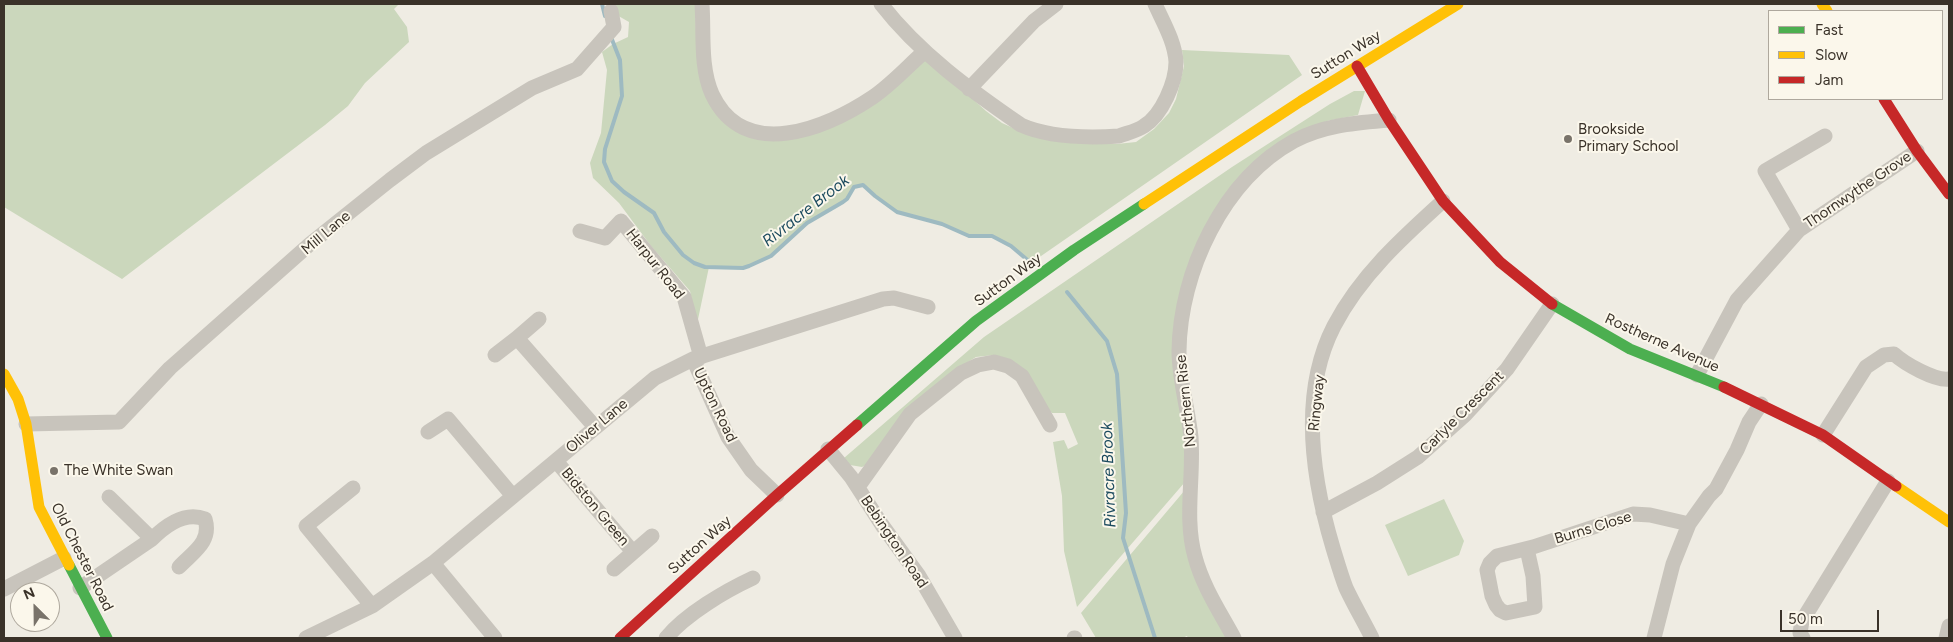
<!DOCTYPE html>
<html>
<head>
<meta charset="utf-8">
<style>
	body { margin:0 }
	#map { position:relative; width:1953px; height:642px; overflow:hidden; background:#efece3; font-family:Figtree,sans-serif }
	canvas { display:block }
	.frame { position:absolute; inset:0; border:5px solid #3a3229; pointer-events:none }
	.legend { position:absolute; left:1768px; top:10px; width:175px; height:90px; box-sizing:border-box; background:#fbf7eb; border:1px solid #aea89d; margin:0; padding:6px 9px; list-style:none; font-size:15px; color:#3a3229 }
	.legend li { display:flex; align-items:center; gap:10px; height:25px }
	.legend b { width:25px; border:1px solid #aea89d }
	.north { position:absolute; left:10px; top:582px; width:50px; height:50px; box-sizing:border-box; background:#fbf7eb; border:1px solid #aea89d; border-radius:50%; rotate:337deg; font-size:14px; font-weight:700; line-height:20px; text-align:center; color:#3a3229 }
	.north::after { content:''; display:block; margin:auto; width:18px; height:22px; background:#79736a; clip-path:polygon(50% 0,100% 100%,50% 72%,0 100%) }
	.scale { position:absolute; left:1780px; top:610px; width:99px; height:22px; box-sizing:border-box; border:2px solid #3a3229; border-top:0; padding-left:6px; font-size:15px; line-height:18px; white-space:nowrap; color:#3a3229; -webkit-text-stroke:4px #fbf7eb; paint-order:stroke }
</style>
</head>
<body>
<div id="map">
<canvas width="1953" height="642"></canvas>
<div class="frame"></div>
<ul class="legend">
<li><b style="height:6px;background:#4caf50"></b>Fast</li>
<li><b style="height:6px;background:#ffc107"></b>Slow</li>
<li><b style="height:6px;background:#c62828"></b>Jam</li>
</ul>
<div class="north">N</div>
<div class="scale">50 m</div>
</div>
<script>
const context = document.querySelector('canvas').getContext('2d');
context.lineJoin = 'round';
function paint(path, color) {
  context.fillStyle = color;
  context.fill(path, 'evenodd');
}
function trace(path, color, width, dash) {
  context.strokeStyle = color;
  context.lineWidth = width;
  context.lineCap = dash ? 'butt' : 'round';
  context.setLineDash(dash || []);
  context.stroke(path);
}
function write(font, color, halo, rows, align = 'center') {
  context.font = font + ' Figtree,sans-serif';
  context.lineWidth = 4;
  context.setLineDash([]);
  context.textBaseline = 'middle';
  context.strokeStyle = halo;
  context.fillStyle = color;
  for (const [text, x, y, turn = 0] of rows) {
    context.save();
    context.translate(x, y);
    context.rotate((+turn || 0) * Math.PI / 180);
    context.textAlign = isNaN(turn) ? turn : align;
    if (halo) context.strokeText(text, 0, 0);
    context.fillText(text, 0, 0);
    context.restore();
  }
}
const green = new Path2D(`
	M 4,4 L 399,4 L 394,9 L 407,27 L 409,42 L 365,83 L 348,106 L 325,125 L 122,279 L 4,207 Z
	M 615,4 L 695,4 L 697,57 L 727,122 L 805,134 L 924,60 L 940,69 L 986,111 L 1002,123 L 1022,132 L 1117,144 L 1136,142 L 1154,129 L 1169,113 L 1176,99 L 1184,66 L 1182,50 L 1289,55 L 1302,75 L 1031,263 L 1011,246 L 992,236 L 969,236 L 942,224 L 897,212 L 875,196 L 864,185 L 854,187 L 847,199 L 843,202 L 807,223 L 771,256 L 749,266 L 743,268 L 709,267 L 697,324 L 690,291 L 651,246 L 619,203 L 593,178 L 590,163 L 601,133 L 607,70 L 602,52 L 613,44 L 628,37 L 629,22 L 615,14 Z
	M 1354,91 L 1365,91 L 1358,115 L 1327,121 L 1261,158 L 1186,276 L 1185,482 L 1077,607 L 1064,551 L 1062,496 L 1053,442 L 1064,440 L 1068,449 L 1078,444 L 1065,413 L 1052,413 L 994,355 L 976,357 L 949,374 L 874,461 L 862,467 L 850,465 L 844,458 L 984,337 L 1232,167 L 1330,104 Z
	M 1185,490 L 1186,542 L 1229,638 L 1188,638 L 1187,636 L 1182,638 L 1096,638 L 1081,613 Z
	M 1444,499 L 1464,541 L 1459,555 L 1408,576 L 1385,525 Z`);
const stream = new Path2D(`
	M 602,4 L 605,16
	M 611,37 L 620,60 L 622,96 L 605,149 L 604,162 L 612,181 L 624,192 L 654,213 L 664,232 L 683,255 L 694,263 L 705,267 L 743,268 L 749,266 L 771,256 L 807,223 L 843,202 L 847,199 L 854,187 L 863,185 L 875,196 L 897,212 L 942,224 L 969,236 L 992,236 L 1011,246 L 1031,263
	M 1067,292 L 1107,341 L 1117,374 L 1126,513 L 1123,538 L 1155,638`);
const street = new Path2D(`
	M 702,4 C 704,33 700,67 712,94 C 744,163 827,128 873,97 C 892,84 908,66 924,52
	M 881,4 C 919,53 970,90 1021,125 C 1050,138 1088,138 1119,136 C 1127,133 1137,131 1144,126 C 1162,115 1176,82 1176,62 C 1175,42 1163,22 1155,4
	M 969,89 L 1034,21 L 1056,4
	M 1799,230 L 1765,171 L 1825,136
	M 580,231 L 605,238 L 621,221 L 684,297 L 701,357
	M 517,338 L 539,319
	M 495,355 L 517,338 L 595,427
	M 693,359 L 728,437 L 751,470 L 777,495
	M 1697,375 L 1737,300 L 1799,230 L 1917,151
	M 26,424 L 119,422 L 170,368 L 310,244 L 390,180 L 426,153 L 532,88 L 577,69 L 614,27 L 611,11
	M 428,432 L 448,419 L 512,495
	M 1823,435 L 1866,367 L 1884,355 L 1894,354 C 1905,364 1935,381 1949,379
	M 828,449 L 851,477 L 882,525 L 919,576 L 955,638
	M 556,461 L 633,552
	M 858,487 L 910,414 L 961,373 L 978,365 L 994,362 L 1008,366 L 1022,376 L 1050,425
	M 353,488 L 306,526 L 372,606
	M 109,497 L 152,539 C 166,525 185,511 205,519 C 212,542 193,552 179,567
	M 1323,512 L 1377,483 L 1418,457 L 1465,415 L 1507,369 L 1552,304
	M 1527,549 L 1533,576 L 1535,607 L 1506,613 L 1500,610 L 1496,605 L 1492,596 L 1487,570 L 1490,563 L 1497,556 L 1533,547 L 1633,514 L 1650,515 L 1689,524
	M 433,563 L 495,638
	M 614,569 L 652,536
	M 80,588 L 152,539
	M 4,589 L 64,558
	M 306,638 L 372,606 L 433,563 L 655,378 L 693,359 L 883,299 L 894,298 L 928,307
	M 666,638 C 686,614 725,591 753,578
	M 1074,638 L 1075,638
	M 1234,638 C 1220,612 1203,587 1195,557 C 1184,519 1194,476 1191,437 C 1188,408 1179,380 1179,351 C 1180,272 1223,180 1294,141 C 1324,125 1356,123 1389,120
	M 1372,638 C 1364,622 1354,605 1346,588 C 1341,575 1337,561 1333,548 C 1312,478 1299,394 1334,326 C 1360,276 1402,238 1443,201
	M 1654,638 L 1673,564 L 1689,524 L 1709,496 L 1716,489 L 1737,450 L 1749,422 L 1761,404
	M 1803,638 L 1800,633 L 1802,621 L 1888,481
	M 1946,638 L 1949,626`);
const fast = new Path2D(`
	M 1552,304 L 1630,349 L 1724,387
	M 857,425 L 976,321 L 1074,250 L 1144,204
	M 69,565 L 107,638`);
const slow = new Path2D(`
	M 1822,4 L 1827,11
	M 1144,204 L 1301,101 L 1458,4
	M 4,374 L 18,399 L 26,424 L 39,507 L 69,565
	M 1896,486 L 1949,522`);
const jam = new Path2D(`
	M 1357,66 L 1389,120 L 1443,201 L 1500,262 L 1552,304
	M 1884,99 L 1917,151 L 1949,194
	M 1724,387 L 1823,435 L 1896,486
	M 620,638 L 777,495 L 857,425`);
const markers = [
	[1568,139,5,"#79736a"],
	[54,471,5,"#79736a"]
];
const streetNames = [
	["Sutton Way",1346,55,-32],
	["Thornwythe Grove",1858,190,-34],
	["Mill Lane",326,233,-40],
	["Harpur Road",655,264,52],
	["Sutton Way",1008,280,-36],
	["Rostherne Avenue",1662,343,24],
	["Northern Rise",1186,401,-96],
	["Ringway",1317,403,-84],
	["Upton Road",715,405,64],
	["Carlyle Crescent",1462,413,-45],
	["Oliver Lane",597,426,-40],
	["Bidston Green",595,507,50],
	["Burns Close",1593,528,-17],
	["Bebington Road",894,542,56],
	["Sutton Way",700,545,-42],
	["Old Chester Road",82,557,63]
];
const poiNames = [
	["Brookside",1578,130],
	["Primary School",1578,147],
	["The White Swan",64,471]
];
const waterNames = [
	["Rivracre Brook",806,211,-38],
	["Rivracre Brook",1109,475,-92]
];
paint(green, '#cbd7bc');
trace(stream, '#9ebac1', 4);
trace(street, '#c8c4bc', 15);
trace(fast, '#4caf50', 11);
trace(slow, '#ffc107', 11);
trace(jam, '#c62828', 11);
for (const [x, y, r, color] of markers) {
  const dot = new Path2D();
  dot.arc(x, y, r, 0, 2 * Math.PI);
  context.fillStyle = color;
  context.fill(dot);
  trace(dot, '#fbf7eb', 2);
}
write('15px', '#3a3229', '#fbf7eb', streetNames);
write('15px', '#3a3229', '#fbf7eb', poiNames, 'left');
write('italic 16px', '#1c4b5f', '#fbf7eb', waterNames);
</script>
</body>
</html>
